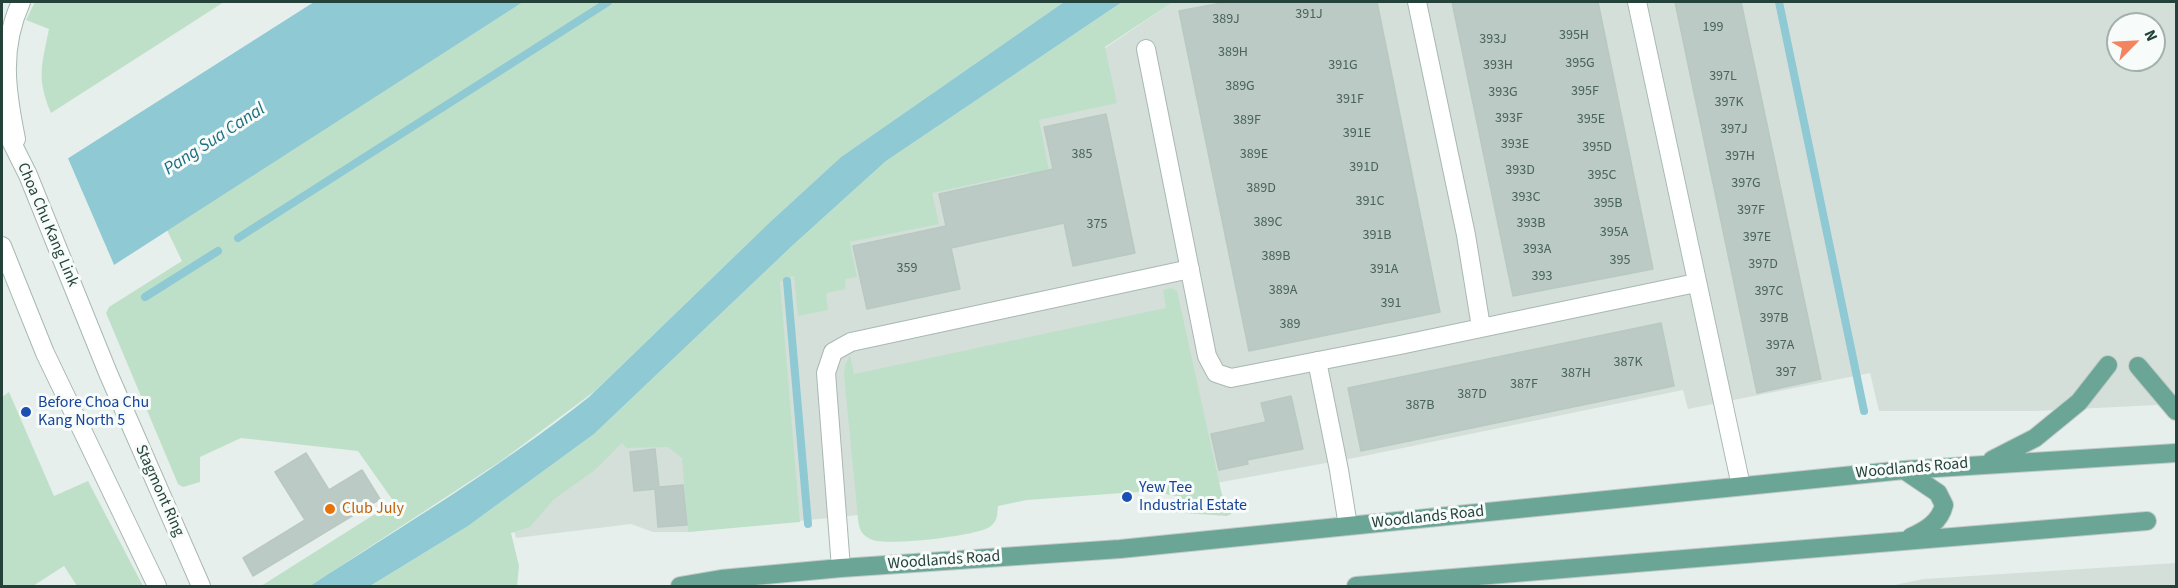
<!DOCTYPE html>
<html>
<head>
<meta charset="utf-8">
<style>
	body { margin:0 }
	#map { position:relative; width:2178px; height:588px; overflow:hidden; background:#e6efeb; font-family:"Source Sans 3",sans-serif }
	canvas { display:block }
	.frame { position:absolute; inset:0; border:3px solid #24423a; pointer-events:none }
	.north { position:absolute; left:2106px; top:12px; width:60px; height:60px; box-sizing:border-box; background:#f7fbf9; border:2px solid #a3b1ad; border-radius:50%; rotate:66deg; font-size:16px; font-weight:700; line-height:24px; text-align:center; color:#24423a }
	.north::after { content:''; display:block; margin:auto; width:21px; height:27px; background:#f4845f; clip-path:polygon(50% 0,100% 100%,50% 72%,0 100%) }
</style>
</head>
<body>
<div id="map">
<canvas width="2178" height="588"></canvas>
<div class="frame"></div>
<div class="north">N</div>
</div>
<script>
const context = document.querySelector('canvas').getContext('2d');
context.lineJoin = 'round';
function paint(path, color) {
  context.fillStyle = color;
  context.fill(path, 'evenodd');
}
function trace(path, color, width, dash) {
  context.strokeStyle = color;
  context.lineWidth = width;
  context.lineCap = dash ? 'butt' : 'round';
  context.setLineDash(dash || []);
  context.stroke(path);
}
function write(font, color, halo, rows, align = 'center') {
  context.font = font + ' "Source Sans 3",sans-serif';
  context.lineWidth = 6;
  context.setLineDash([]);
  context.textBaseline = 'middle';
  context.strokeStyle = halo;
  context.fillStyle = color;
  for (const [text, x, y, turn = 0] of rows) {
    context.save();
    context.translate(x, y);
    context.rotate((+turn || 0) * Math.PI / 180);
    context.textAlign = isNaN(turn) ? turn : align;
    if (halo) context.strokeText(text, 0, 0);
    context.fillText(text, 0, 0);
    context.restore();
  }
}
const built = new Path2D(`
	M 1173,2 L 2176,2 L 2176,404 L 2036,411 L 1879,411 L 1870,373 L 1688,409 L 1683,390 L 1359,457 L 1216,483 L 1150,486 L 688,532 L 653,532 L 631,524 L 516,538 L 508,510 L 780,282 L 813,267 L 873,206 ZM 2118,24 L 2154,24 L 2154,60 L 2118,60 Z
	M 2176,563 L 2176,586 L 1889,586 L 1924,579 Z`);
const green = new Path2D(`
	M 35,2 L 224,2 L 51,113 C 36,78 42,64 49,29 L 26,20 Z
	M 523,2 L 1064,2 L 841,157 L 769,223 L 595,391 L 501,461 L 310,586 L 261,586 L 394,502 L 358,451 L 241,438 L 200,457 L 200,482 L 183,487 L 178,484 L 106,313 L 109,307 L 182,261 L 167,230 Z
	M 1122,2 L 1173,2 L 1105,47 L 1117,103 L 1039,120 L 1053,190 L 1035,194 L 1029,172 L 932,193 L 939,224 L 850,242 L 857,277 L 845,279 L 846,289 L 826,293 L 828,310 L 798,316 L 794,276 L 780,282 L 800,522 L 688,532 L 682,458 L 668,447 L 627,448 L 622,443 L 595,470 L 553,500 L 530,527 L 511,533 L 519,566 L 517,586 L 370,586 L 468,526 L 594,434 L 793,245 L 886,161 Z
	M 1171,288 L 1177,291 L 1222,495 L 1231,504 L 1233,510 L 1231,514 L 1227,516 L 1170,512 L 1176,496 L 1150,491 L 1027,500 L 998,506 C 997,514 998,520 991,526 C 980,536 887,546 873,540 C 862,536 859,530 858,519 L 844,375 L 845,365 L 850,355 L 854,374 L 1166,308 L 1163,290 Z
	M 9,392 L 54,496 L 88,481 L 143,586 L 77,586 L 64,566 L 33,586 L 2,586 L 2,397 Z`);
const water = new Path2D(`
	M 314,2 L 523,2 L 2,337 L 12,194 Z
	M 1064,2 L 1122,2 L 886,161 L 793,245 L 594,434 L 468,526 L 370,586 L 310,586 C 404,525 501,467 589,397 L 769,223 L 841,157 Z`);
const pier = new Path2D(`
	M 67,156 L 115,267 L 2,340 L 2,198 Z`);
const stream = new Path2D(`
	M 1779,2 L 1864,411
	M 238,238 L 608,2
	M 787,281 L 808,524
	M 145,297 L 218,251`);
const building = new Path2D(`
	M 1227,2 L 1377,2 L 1440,312 L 1249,351 L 1179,11 Z
	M 1452,2 L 1598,2 L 1653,269 L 1513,296 Z
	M 1675,2 L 1741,2 L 1821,379 L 1757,393 Z
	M 1106,114 L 1135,253 L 1073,266 L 1064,223 L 951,248 L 960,289 L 867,309 L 853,246 L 946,226 L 939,194 L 1053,169 L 1044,127 Z
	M 1661,323 L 1674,386 L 1361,451 L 1348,388 Z
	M 1291,396 L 1303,449 L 1247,460 L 1248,464 L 1219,470 L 1211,434 L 1266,422 L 1261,403 Z
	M 655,449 L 659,487 L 683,485 L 687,525 L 658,527 L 655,489 L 634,491 L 630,452 Z
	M 306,453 L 329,490 L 362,470 L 380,499 L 253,576 L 243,558 L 305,520 L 275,472 Z`);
const minor = new Path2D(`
	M 1417,2 L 1466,235 L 1481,327
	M 1637,2 L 1741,486
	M 1146,49 L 1207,356 L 1216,373 L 1231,378 L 1400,345 L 1696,283
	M 2,123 L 28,175 L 108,373 L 201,586
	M 16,139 C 6,90 0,48 21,2
	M 2,246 L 45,353 L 157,586
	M 1317,361 L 1339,470 L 1348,526
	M 841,568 L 826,373 L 833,352 L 851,342 L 1190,269`);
const major = new Path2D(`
	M 2138,366 L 2176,411
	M 1992,460 L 2035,438 L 2079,402 L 2108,365
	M 1904,470 L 1938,493 L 1944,505 C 1940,522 1926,530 1911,537
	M 680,586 L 721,579 L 841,568 L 1120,549 L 1904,470 L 2176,453
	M 1356,586 L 2147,521`);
const markers = [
	[26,412,6,"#1a4fb4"],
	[1127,497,6,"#1a4fb4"],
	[330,509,6,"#e8710a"]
];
const numberNames = [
	["391J",1309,15],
	["389J",1226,20],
	["199",1713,28],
	["395H",1574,36],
	["393J",1493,40],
	["389H",1233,53],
	["395G",1580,64],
	["391G",1343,66],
	["393H",1498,66],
	["397L",1723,77],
	["389G",1240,87],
	["395F",1585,92],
	["393G",1503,93],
	["391F",1350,100],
	["397K",1729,103],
	["393F",1509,119],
	["395E",1591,120],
	["389F",1247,121],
	["397J",1734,130],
	["391E",1357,134],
	["393E",1515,145],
	["395D",1597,148],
	["385",1082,155],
	["389E",1254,155],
	["397H",1740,157],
	["391D",1364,168],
	["393D",1520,171],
	["395C",1602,176],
	["397G",1746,184],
	["389D",1261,189],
	["393C",1526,198],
	["391C",1370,202],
	["395B",1608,204],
	["397F",1751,211],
	["389C",1268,223],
	["393B",1531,224],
	["375",1097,225],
	["395A",1614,233],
	["391B",1377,236],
	["397E",1757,238],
	["393A",1537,250],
	["389B",1276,257],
	["395",1620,261],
	["397D",1763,265],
	["359",907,269],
	["391A",1384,270],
	["393",1542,277],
	["389A",1283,291],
	["397C",1769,292],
	["391",1391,304],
	["397B",1774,319],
	["389",1290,325],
	["397A",1780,346],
	["387K",1628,363],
	["397",1786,373],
	["387H",1576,374],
	["387F",1524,385],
	["387D",1472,395],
	["387B",1420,406]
];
const streetNames = [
	["Choa Chu Kang Link",47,225,67],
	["Woodlands Road",1912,469,-5],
	["Stagmont Ring",159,491,66],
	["Woodlands Road",1428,518,-6],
	["Woodlands Road",944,561,-4]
];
const transitNames = [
	["Before Choa Chu",38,403],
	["Kang North 5",38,421],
	["Yew Tee",1139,488],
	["Industrial Estate",1139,506]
];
const foodNames = [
	["Club July",342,509]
];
const waterNames = [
	["Pang Sua Canal",215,140,-33]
];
paint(built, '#d4dfda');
paint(green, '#bfe0c8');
paint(water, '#8ec9d4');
paint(pier, '#e6efeb');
trace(stream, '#8ec9d4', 8);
paint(building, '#bbcac4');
trace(building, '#b8c9c2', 1.5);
trace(minor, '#a8b8b2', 20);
trace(major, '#c2cac8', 20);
trace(minor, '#fff', 18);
trace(major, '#6aa596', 18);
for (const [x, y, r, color] of markers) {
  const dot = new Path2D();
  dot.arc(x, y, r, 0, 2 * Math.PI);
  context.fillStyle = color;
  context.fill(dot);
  trace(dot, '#f7fbf9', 2);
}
write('14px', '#4a645c', null, numberNames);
write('16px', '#24423a', '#f7fbf9', streetNames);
write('16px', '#164399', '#f7fbf9', transitNames, 'left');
write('16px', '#c56008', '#f7fbf9', foodNames, 'left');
write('italic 18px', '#1c6f80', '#f7fbf9', waterNames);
</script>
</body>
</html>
